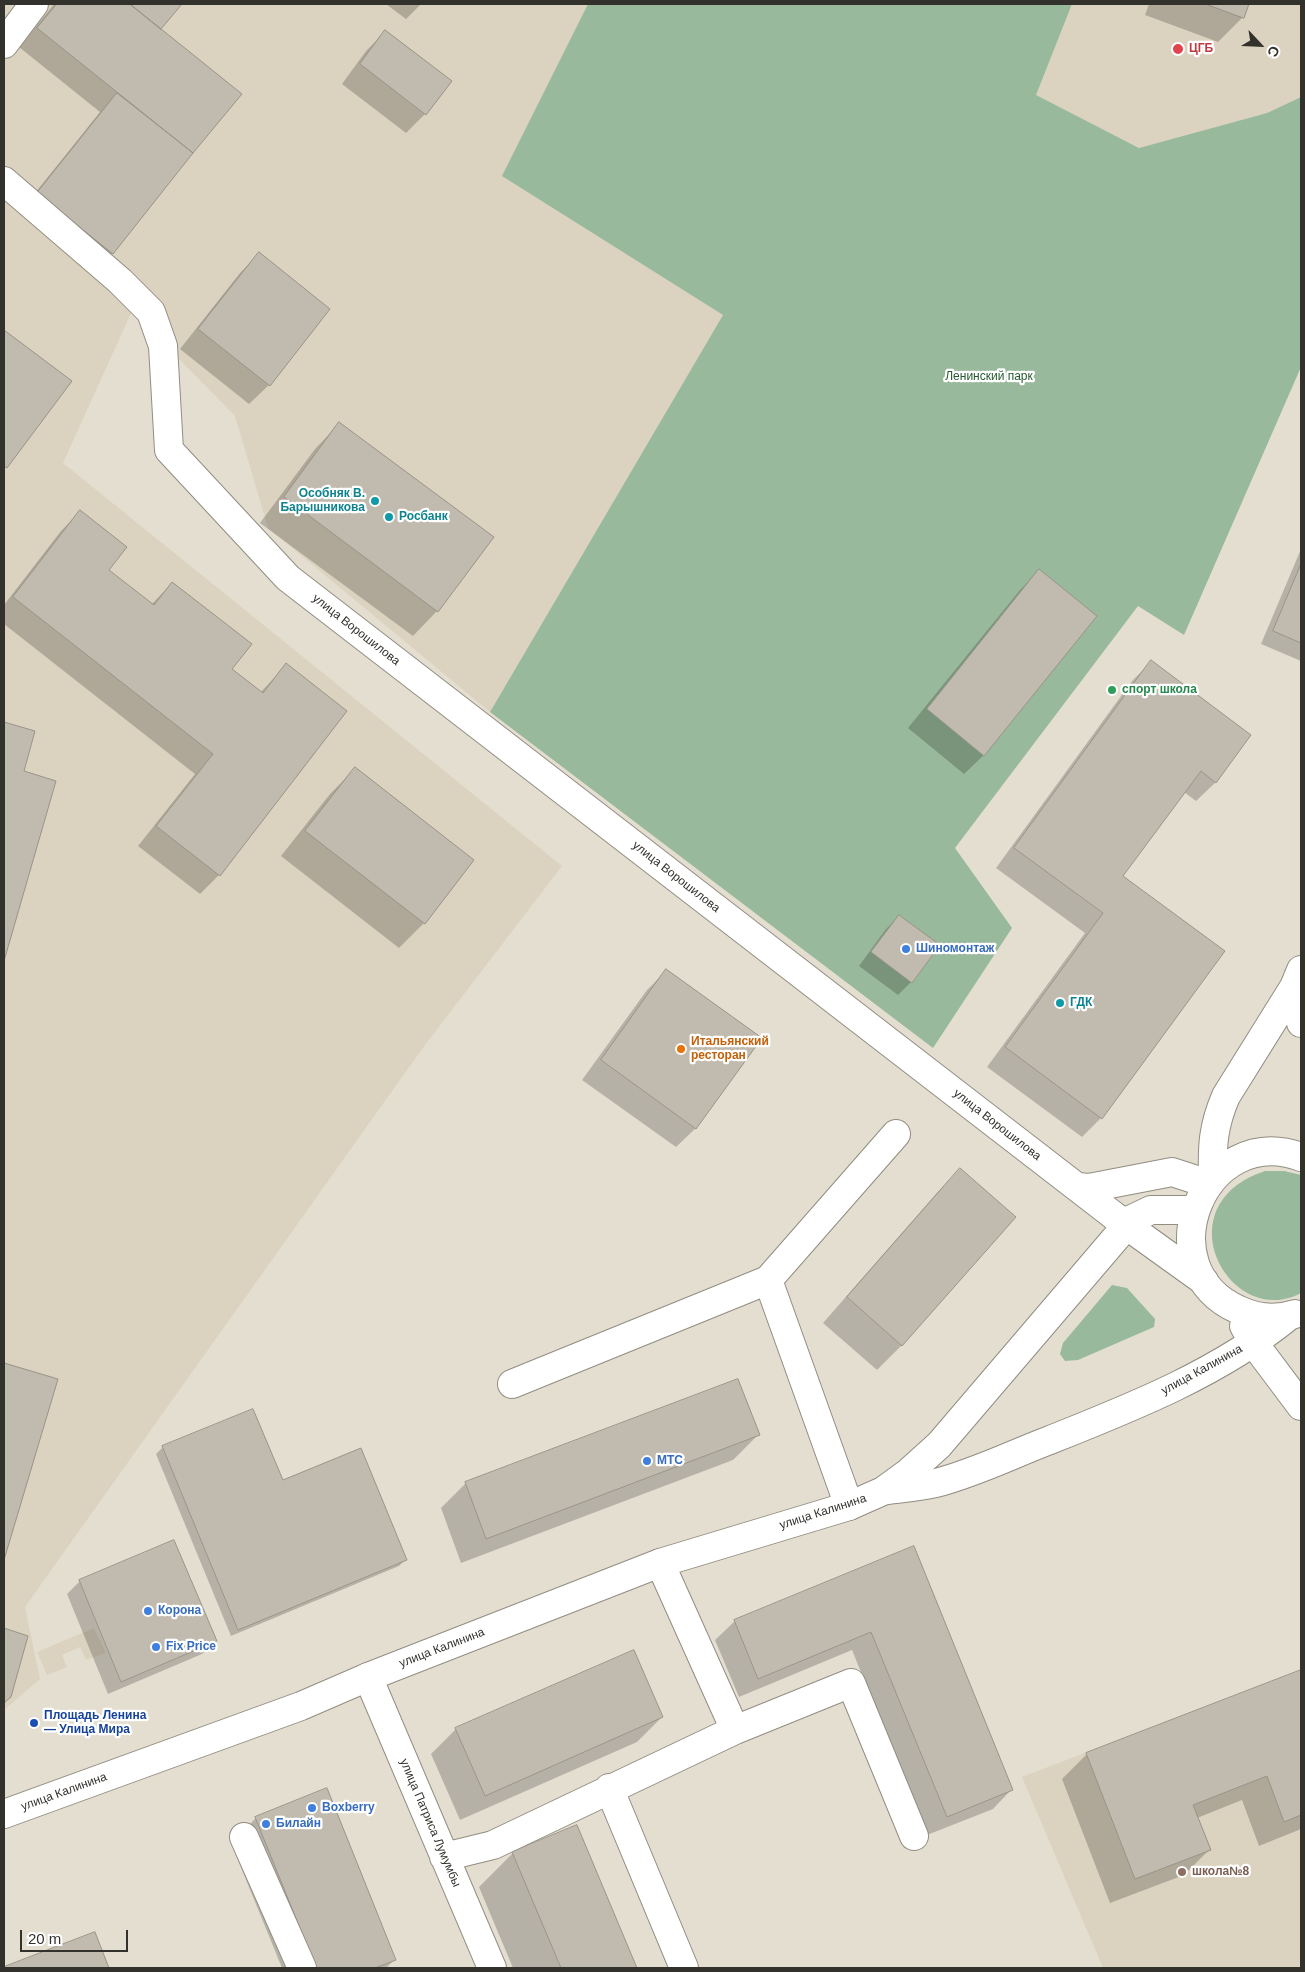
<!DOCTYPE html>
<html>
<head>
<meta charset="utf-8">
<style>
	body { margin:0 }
	#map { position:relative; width:1305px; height:1972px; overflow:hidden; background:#e4ded1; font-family:Helvetica,sans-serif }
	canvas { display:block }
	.frame { position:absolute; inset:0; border:5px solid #33312c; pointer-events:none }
	.north { position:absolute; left:1235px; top:20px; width:50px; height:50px; -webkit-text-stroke:4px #fff; paint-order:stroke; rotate:115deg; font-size:14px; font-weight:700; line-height:20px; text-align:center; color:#33312c }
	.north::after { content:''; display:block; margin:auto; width:18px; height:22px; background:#33312c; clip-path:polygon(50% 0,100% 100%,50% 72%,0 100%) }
	.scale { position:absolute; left:20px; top:1930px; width:108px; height:22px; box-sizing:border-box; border:2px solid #33312c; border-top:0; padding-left:6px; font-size:15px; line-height:18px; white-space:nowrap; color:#33312c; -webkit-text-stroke:4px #fff; paint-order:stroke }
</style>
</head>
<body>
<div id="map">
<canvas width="1305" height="1972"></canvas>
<div class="frame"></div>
<div class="north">С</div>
<div class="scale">20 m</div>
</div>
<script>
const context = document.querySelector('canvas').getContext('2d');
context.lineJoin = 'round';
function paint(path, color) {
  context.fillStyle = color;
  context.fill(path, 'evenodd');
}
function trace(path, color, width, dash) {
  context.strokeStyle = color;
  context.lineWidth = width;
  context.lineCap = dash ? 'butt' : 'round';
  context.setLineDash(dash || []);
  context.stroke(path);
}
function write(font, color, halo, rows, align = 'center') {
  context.font = font + ' Helvetica,sans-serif';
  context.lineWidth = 4.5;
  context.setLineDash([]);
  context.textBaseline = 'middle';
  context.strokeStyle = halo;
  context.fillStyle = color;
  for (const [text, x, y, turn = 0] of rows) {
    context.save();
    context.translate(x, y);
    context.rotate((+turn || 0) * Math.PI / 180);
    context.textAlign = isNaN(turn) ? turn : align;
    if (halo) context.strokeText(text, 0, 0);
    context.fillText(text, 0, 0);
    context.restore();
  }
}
const built = new Path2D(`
	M 4,4 L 588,4 L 503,176 L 723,315 L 490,712 L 268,528 L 235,416 L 132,311 L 63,463 L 562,866 L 422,1049 L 25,1607 L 40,1679 L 4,1710 Z
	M 1072,4 L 1301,4 L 1301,97 L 1267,113 L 1139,148 L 1035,95 Z
	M 94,1628 L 106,1653 L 86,1660 L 80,1647 L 62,1655 L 67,1667 L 47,1675 L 37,1652 Z
	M 1301,1670 L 1301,1968 L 1103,1968 L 1022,1777 Z`);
const green = new Path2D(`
	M 588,4 L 1072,4 L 1036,95 L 1139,148 L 1267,113 L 1301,97 L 1301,367 L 1184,635 L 1138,606 L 955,848 L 1012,928 L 933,1048 L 490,712 L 723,315 L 502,176 Z
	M 1265,1171 L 1284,1171 L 1301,1175 L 1301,1293 C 1230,1331 1161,1205 1265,1171 Z
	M 1112,1285 L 1127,1288 L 1155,1319 L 1154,1327 L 1078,1360 L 1065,1361 L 1060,1354 L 1063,1343 Z`);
const shadow = new Path2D(`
	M 54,4 L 180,4 L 160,29 L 240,94 L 112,253 L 93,272 L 19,213 L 100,112 L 19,47 Z
	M 386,4 L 421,4 L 406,19 Z
	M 1149,4 L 1248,4 L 1243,17 L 1218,42 L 1145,15 Z
	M 385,32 L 425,114 L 406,133 L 342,84 L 366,51 Z
	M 259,254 L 269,385 L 249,404 L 180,349 L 240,273 Z
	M 4,332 L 70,382 L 4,469 Z
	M 339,424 L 437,611 L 413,636 L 260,523 L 315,449 Z
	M 80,512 L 107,570 L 151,605 L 172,583 L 230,670 L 260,693 L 286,665 L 219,875 L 200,894 L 138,846 L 195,774 L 4,624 L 4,605 L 61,531 Z
	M 1301,549 L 1301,661 L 1261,644 Z
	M 1039,571 L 984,755 L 964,774 L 908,728 L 1020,590 Z
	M 1151,662 L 1216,782 L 1196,801 L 1184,792 L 1122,877 L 1101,1118 L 1082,1137 L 987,1067 L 1085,933 L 996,868 L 1132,681 Z
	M 4,723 L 34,732 L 22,772 L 55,781 L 4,956 Z
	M 355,769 L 473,860 L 424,923 L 399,948 L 281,856 L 330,794 Z
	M 899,916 L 911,982 L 898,995 L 859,966 L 886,929 Z
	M 666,971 L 696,1128 L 676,1147 L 582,1080 L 647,990 Z
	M 960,1169 L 902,1345 L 877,1370 L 823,1323 L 936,1194 Z
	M 4,1365 L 56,1380 L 4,1556 Z
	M 758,1435 L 733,1460 L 461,1563 L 441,1508 L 466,1483 Z
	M 163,1447 L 282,1482 L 405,1560 L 399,1566 L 231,1636 L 156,1454 Z
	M 913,1547 L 1012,1789 L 993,1809 L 927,1835 L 852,1650 L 739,1697 L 715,1640 L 735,1621 Z
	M 80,1581 L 215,1641 L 202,1654 L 108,1694 L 67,1594 Z
	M 4,1629 L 26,1637 L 10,1696 L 4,1702 Z
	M 1301,1672 L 1301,1829 L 1259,1846 L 1242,1800 L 1197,1818 L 1209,1850 L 1184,1875 L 1110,1903 L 1062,1779 L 1087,1754 Z
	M 662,1717 L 637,1742 L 460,1820 L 431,1754 L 456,1729 Z
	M 256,1818 L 395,1959 L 386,1968 L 282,1968 L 231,1843 Z
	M 576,1826 L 636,1968 L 513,1968 L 479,1887 L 513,1853 Z
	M 94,1934 L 107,1968 L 4,1968 Z`);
const building = new Path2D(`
	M 57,4 L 130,4 L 242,94 L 193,153 L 37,28 Z
	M 130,4 L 182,4 L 161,29 Z
	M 1206,4 L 1249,4 L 1244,18 Z
	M 385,30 L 452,81 L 426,115 L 360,64 Z
	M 117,93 L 193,153 L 113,254 L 37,193 Z
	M 259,252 L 330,309 L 270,386 L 198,329 Z
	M 4,330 L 72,381 L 7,468 L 4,466 Z
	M 339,422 L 494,537 L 438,612 L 284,497 Z
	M 80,510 L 127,547 L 109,570 L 154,605 L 172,582 L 252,644 L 232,669 L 263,693 L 286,663 L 347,711 L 220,876 L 156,826 L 213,754 L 13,597 Z
	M 1301,564 L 1301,643 L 1273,631 Z
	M 1039,569 L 1097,616 L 984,756 L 927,709 Z
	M 1151,660 L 1251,735 L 1216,783 L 1201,771 L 1123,876 L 1225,951 L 1102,1119 L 1005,1047 L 1103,913 L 1014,848 Z
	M 4,722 L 35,731 L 24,771 L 56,781 L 4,961 Z
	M 355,767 L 474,860 L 425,924 L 305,831 Z
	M 899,915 L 940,945 L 912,983 L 871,952 Z
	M 666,969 L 762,1038 L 696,1129 L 601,1060 Z
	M 960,1168 L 1016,1217 L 902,1346 L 847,1297 Z
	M 4,1363 L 58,1379 L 4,1560 Z
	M 738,1379 L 760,1435 L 486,1539 L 465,1482 Z
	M 253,1409 L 283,1480 L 361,1448 L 407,1560 L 238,1630 L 162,1446 Z
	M 174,1540 L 217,1641 L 121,1682 L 79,1580 Z
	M 914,1546 L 1013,1790 L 947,1817 L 871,1632 L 758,1679 L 734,1620 Z
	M 4,1628 L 28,1636 L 11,1697 L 4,1703 Z
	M 634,1650 L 663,1717 L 485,1796 L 455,1728 Z
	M 1301,1670 L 1301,1815 L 1284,1822 L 1267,1776 L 1193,1805 L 1211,1850 L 1135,1879 L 1086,1753 Z
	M 327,1788 L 396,1960 L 375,1968 L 316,1968 L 255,1817 Z
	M 577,1825 L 637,1968 L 561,1968 L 512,1852 Z
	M 95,1932 L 109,1968 L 4,1968 L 4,1967 Z`);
const minor = new Path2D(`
	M 4,44 L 34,4
	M 4,181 L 120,281 L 151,312 L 163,346 L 169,450 L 288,578 L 1126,1225 L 1204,1281
	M 1078,1187 L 1089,1188 L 1172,1172 L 1209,1184
	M 768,1280 L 896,1134
	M 512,1384 L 768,1280 L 849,1506
	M 660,1563 L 735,1730 L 851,1683 L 914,1836
	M 368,1677 L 492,1968
	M 609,1788 L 684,1968
	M 244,1837 L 302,1968
	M 444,1857 L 493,1845 L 735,1730`);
const major = new Path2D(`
	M 1298,977 L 1296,993 L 1301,1023
	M 1213,1178 C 1212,1146 1213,1126 1226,1096 L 1294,987 L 1301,970
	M 1295,1314 C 1276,1320 1256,1318 1239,1310 C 1144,1268 1204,1121 1301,1157
	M 1244,1326 L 1253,1342 L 1301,1406
	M 887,1490 C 903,1488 920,1487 936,1483 C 975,1473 1013,1454 1050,1440 C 1133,1407 1219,1373 1289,1316
	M 4,1814 L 301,1706 L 368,1677 L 660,1563 L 849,1506 L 883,1491 L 909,1472 L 939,1445 L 1132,1219 L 1151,1210 L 1194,1210`);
const markers = [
	[1178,49,6,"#e0444e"],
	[375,501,5,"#0f9aa8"],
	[389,517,5,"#0f9aa8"],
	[1112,690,5,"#2e9e5b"],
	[906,949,5,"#3f7fe0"],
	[1060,1003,5,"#0f9aa8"],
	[681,1049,5,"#e8710a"],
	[647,1461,5,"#3f7fe0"],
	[148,1611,5,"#3f7fe0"],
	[156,1647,5,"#3f7fe0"],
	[34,1723,5,"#1a4fb4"],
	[312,1808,5,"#3f7fe0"],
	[266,1824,5,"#3f7fe0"],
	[1182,1872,5,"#8d6e63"]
];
const healthNames = [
	["ЦГБ",1189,49]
];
const parkNames = [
	["Ленинский парк",989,377]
];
const cultureNames = [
	["Особняк В.",365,494,"right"],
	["Барышникова",365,508,"right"],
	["Росбанк",399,517],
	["ГДК",1070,1003]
];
const streetNames = [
	["улица Ворошилова",356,630,38],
	["улица Ворошилова",676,877,38],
	["улица Ворошилова",997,1125,38],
	["улица Калинина",1202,1370,-29],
	["улица Калинина",823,1512,-18],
	["улица Калинина",442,1648,-21],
	["улица Калинина",64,1792,-20],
	["улица Патриса Лумумбы",430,1823,67]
];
const leisureNames = [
	["спорт школа",1122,690]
];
const shopNames = [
	["Шиномонтаж",916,949],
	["МТС",657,1461],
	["Корона",158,1611],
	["Fix Price",166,1647],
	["Boxberry",322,1808],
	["Билайн",276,1824]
];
const foodNames = [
	["Итальянский",691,1042],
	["ресторан",691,1056]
];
const transitNames = [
	["Площадь Ленина",44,1716],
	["— Улица Мира",44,1730]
];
const educationNames = [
	["школа№8",1192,1872]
];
paint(built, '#dbd3bf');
paint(green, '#99b99c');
paint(shadow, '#0003');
paint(building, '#c1bbaf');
trace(building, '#999488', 1);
trace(minor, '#928d81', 30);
trace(major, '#928d81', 30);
trace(minor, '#fff', 28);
trace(major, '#fff', 28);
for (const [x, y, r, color] of markers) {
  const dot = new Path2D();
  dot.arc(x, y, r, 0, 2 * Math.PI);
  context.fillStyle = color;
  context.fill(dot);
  trace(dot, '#fff', 2);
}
write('bold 12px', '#be3a42', '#fff', healthNames, 'left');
write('12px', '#25592f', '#fff', parkNames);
write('bold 12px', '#0d838f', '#fff', cultureNames, 'left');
write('12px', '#33312c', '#fff', streetNames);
write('bold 12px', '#27864d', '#fff', leisureNames, 'left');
write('bold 12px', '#366cbe', '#fff', shopNames, 'left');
write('bold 12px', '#c56008', '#fff', foodNames, 'left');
write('bold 12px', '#164399', '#fff', transitNames, 'left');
write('bold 12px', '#785e54', '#fff', educationNames, 'left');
</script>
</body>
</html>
